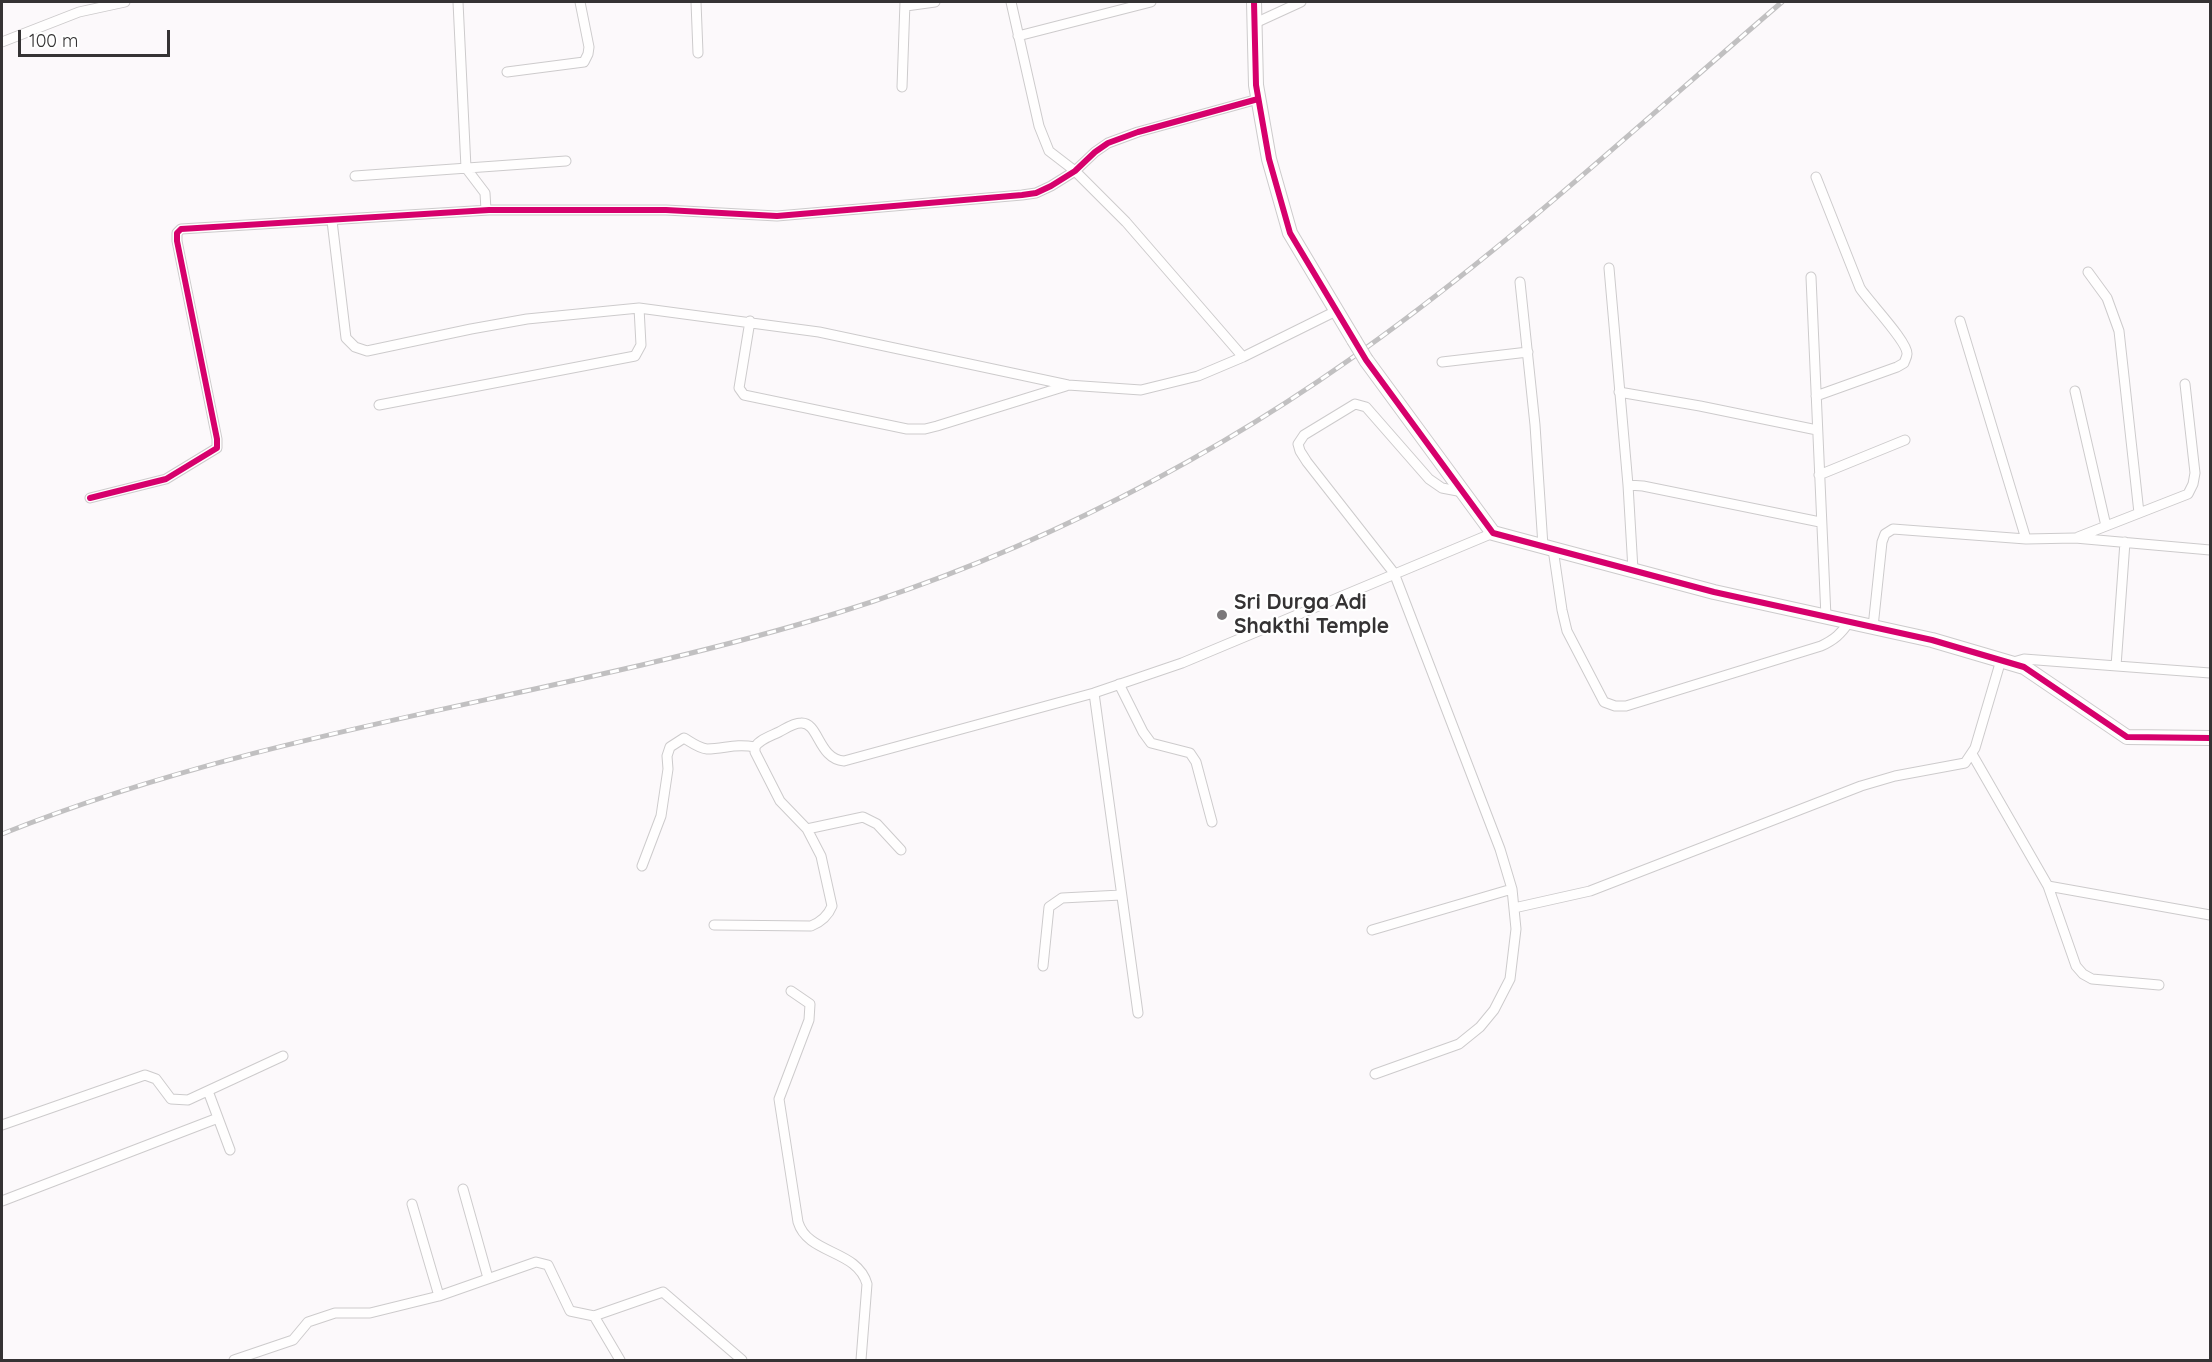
<!DOCTYPE html>
<html>
<head>
<meta charset="utf-8">
<style>
	body { margin:0 }
	#map { position:relative; width:2212px; height:1362px; overflow:hidden; background:#fcf9fb; font-family:Quicksand,sans-serif }
	canvas { display:block }
	.frame { position:absolute; inset:0; border:3px solid #353334; pointer-events:none }
	.scale { position:absolute; left:18px; top:30px; width:152px; height:27px; box-sizing:border-box; border:3px solid #353334; border-top:0; padding-left:8px; font-size:18px; line-height:21px; white-space:nowrap; color:#353334; -webkit-text-stroke:4px #fff; paint-order:stroke }
</style>
</head>
<body>
<div id="map">
<canvas width="2212" height="1362"></canvas>
<div class="frame"></div>
<div class="scale">100 m</div>
</div>
<script>
const context = document.querySelector('canvas').getContext('2d');
context.lineJoin = 'round';
function trace(path, color, width, dash) {
  context.strokeStyle = color;
  context.lineWidth = width;
  context.lineCap = dash ? 'butt' : 'round';
  context.setLineDash(dash || []);
  context.stroke(path);
}
function write(font, color, halo, rows, align = 'center') {
  context.font = font + ' Quicksand,sans-serif';
  context.lineWidth = 4.5;
  context.setLineDash([]);
  context.textBaseline = 'middle';
  context.strokeStyle = halo;
  context.fillStyle = color;
  for (const [text, x, y, turn = 0] of rows) {
    context.save();
    context.translate(x, y);
    context.rotate((+turn || 0) * Math.PI / 180);
    context.textAlign = isNaN(turn) ? turn : align;
    if (halo) context.strokeText(text, 0, 0);
    context.fillText(text, 0, 0);
    context.restore();
  }
}
const street = new Path2D(`
	M 458,2 L 466,168 L 485,193 L 486,210
	M 696,2 L 698,53
	M 1011,2 L 1039,126 L 1049,151 L 1075,171 L 1126,222 L 1243,357
	M 906,6 L 935,2
	M 1253,24 L 1301,2
	M 1018,36 L 1151,2
	M 2,42 L 79,12 L 125,2
	M 507,72 L 584,62 L 588,54 L 589,47 L 580,2
	M 902,87 L 905,2
	M 355,176 L 566,161
	M 1816,177 L 1860,288 C 1869,302 1908,342 1907,354 C 1907,357 1905,360 1904,363 L 1897,367 L 1816,396
	M 332,221 L 346,338 L 355,347 L 367,351 L 471,329 L 527,319 L 639,308 L 819,332 L 1068,385 L 1141,390 L 1198,376 L 1243,357 L 1336,311
	M 1609,268 L 1628,485 L 1633,570
	M 2088,272 L 2107,298 L 2119,331 L 2139,513
	M 1811,277 L 1826,617
	M 1520,282 L 1535,425 L 1543,546
	M 750,321 L 739,388 L 744,395 L 907,429 L 925,429 L 937,426 L 1066,386
	M 1960,321 L 2026,539
	M 1442,362 L 1528,352
	M 2075,391 L 2106,526
	M 1619,392 L 1700,406 L 1817,430
	M 379,405 L 635,356 L 641,345 L 639,308
	M 1819,475 L 1905,440
	M 1628,485 L 1643,486 L 1820,522
	M 90,498 L 166,479 L 217,448 L 217,439 L 177,241 L 177,233 L 181,229 L 489,210 L 666,210 L 777,216 L 1022,195 L 1036,193 L 1051,186 L 1075,171 L 1095,152 L 1108,143 L 1138,132 L 1258,99
	M 2078,537 L 2188,494 L 2193,484 L 2195,473 L 2185,384
	M 1553,549 L 1562,610 L 1567,631 L 1604,702 L 1615,706 L 1626,706 L 1821,646 C 1834,640 1841,634 1849,622
	M 1873,627 L 1882,542 L 1885,534 L 1893,529 L 2026,539 L 2075,538 L 2210,550
	M 2010,663 L 2024,659 L 2210,673
	M 2116,666 L 2125,542
	M 1119,684 L 1143,732 L 1151,743 L 1190,753 L 1196,762 L 1212,822
	M 1094,693 L 1138,1013
	M 1972,754 L 2048,886 L 2076,966 L 2083,974 L 2092,979 L 2159,985
	M 807,829 L 863,817 L 877,824 L 901,850
	M 642,866 L 661,816 L 668,769 L 667,756 L 670,747 L 684,738 C 691,742 698,748 707,749 C 725,749 734,743 755,747
	M 2048,886 L 2210,915
	M 1514,908 L 1590,891 L 1861,786 L 1895,776 L 1965,763 L 1975,748 L 2001,660
	M 714,925 L 811,926 C 821,922 828,916 832,906 L 821,856 L 807,829 L 780,801 L 755,752 L 755,747 C 760,739 771,736 779,732 C 785,729 793,723 801,723 C 819,722 818,759 844,761 L 1094,693 L 1182,663 L 1493,533
	M 1372,930 L 1512,889
	M 1043,966 L 1049,907 L 1062,898 L 1121,895
	M 791,991 L 810,1004 L 809,1020 L 779,1099 L 798,1222 C 808,1255 857,1249 867,1284 L 861,1360
	M 1375,1074 L 1459,1044 L 1480,1027 L 1494,1010 L 1510,979 L 1516,929 L 1512,889 L 1500,849 L 1394,573 L 1307,462 L 1300,451 L 1298,444 L 1304,435 L 1355,404 L 1366,407 L 1429,479 L 1442,488 L 1463,492
	M 208,1091 L 230,1150
	M 2,1125 L 145,1075 L 156,1079 L 171,1099 L 188,1100 L 283,1056
	M 463,1189 L 488,1278
	M 2,1201 L 218,1118
	M 412,1204 L 439,1296
	M 594,1316 L 620,1360
	M 234,1360 L 293,1340 L 308,1322 L 335,1313 L 370,1313 L 439,1296 L 536,1262 L 548,1265 L 570,1311 L 594,1316 L 663,1292 L 742,1360`);
const secondary = new Path2D(`
	M 1254,2 L 1256,85 L 1269,159 L 1290,233 L 1354,340
	M 1366,360 L 1493,533 L 1714,592 L 1932,640 L 2024,667 L 2127,737 L 2210,738`);
const rail = new Path2D(`
	M 2,834 C 270,726 561,698 837,613 C 1031,553 1218,457 1381,337 C 1522,234 1650,115 1782,2`);
const secondaryBridge = new Path2D(`
	M 1354,340 L 1366,360`);
const cycleway = new Path2D(`
	M 1254,2 L 1256,85 L 1269,159 L 1290,233 L 1366,360 L 1493,533 L 1714,592 L 1932,640 L 2024,667 L 2127,737 L 2210,738
	M 90,498 L 166,479 L 217,448 L 217,439 L 177,241 L 177,233 L 181,229 L 489,210 L 666,210 L 777,216 L 1022,195 L 1036,193 L 1051,186 L 1075,171 L 1095,152 L 1108,143 L 1138,132 L 1258,99`);
const markers = [
	[1222,615,6,"#7b787a"]
];
const poiNames = [
	["Sri Durga Adi",1234,603],
	["Shakthi Temple",1234,627]
];
trace(street, '#cdcbcc', 11);
trace(secondary, '#cdcbcc', 16);
trace(street, '#fffefe', 9);
trace(secondary, '#fffefe', 14);
trace(rail, '#c1c0c1', 5);
trace(rail, '#fff', 3, [9]);
trace(secondaryBridge, '#cdcbcc', 16, []);
trace(secondaryBridge, '#fffefe', 14);
trace(cycleway, '#d6006c', 6);
for (const [x, y, r, color] of markers) {
  const dot = new Path2D();
  dot.arc(x, y, r, 0, 2 * Math.PI);
  context.fillStyle = color;
  context.fill(dot);
  trace(dot, '#fff', 2);
}
write('bold 21px', '#353334', '#fff', poiNames, 'left');
</script>
</body>
</html>
